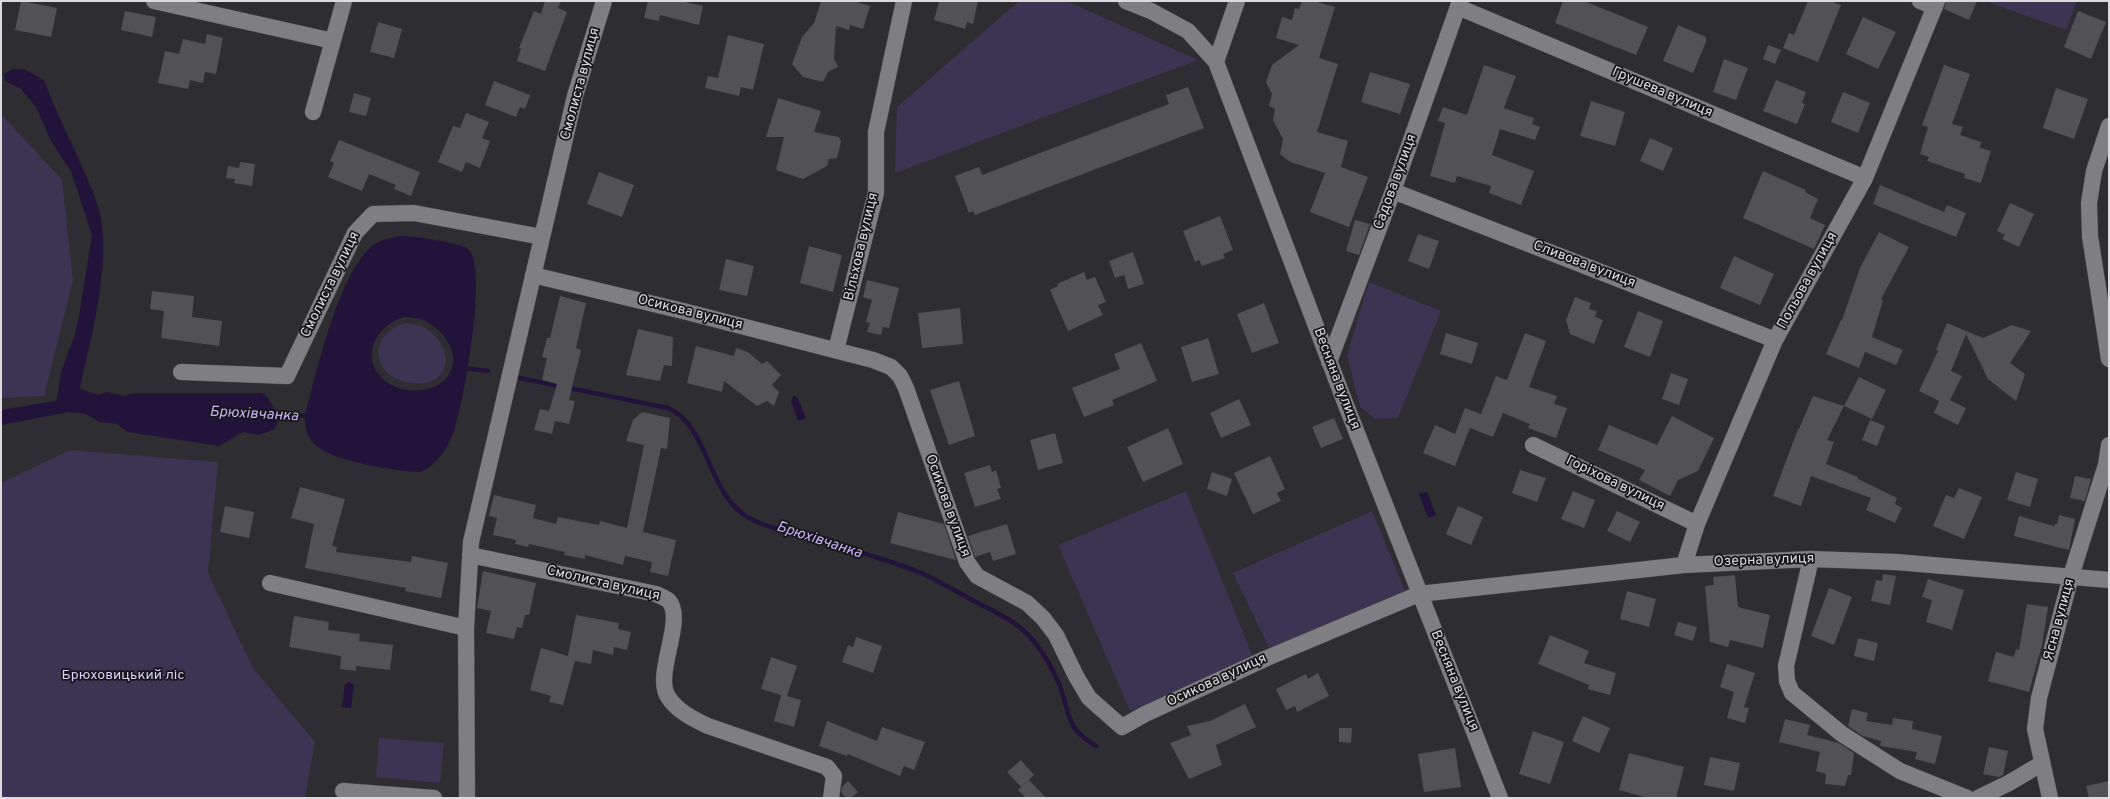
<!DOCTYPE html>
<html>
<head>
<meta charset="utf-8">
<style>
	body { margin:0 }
	#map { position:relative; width:2110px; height:799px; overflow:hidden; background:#2e2d31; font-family:Overpass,sans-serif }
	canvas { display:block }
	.frame { position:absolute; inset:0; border:2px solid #dbdbdd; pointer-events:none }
</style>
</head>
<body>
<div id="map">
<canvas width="2110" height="799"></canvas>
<div class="frame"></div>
</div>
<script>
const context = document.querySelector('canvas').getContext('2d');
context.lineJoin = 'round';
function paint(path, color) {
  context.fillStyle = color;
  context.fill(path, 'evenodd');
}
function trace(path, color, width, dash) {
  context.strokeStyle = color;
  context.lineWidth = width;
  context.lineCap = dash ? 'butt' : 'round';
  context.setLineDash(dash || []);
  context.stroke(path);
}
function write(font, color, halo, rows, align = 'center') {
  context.font = font + ' Overpass,sans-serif';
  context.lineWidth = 3.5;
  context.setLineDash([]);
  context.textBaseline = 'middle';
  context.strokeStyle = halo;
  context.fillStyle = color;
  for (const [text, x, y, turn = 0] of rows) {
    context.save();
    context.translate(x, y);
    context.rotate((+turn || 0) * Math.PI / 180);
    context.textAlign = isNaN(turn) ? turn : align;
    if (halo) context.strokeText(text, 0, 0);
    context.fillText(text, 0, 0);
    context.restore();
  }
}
const green = new Path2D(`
	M 1019,1 L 1067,1 L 1198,60 L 895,173 L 897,107 Z
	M 1985,1 L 2077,1 L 2066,30 Z
	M 1,114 L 62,180 L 73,280 L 44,396 L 1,398 Z
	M 1369,282 L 1441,311 L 1398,418 L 1375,419 L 1360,407 L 1347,355 Z
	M 405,323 C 411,324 418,324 423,327 C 441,336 457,364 436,379 C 429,384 420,384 412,383 C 372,379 366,335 405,323 Z
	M 70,450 L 218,462 L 208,573 L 253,668 L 315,742 L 305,798 L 1,798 L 1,483 Z
	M 1186,491 L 1253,657 L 1130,711 L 1058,545 Z
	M 1372,511 L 1406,593 L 1273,656 L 1233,573 Z
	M 379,738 L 444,743 L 440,783 L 376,777 Z`);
const water = new Path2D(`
	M 13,69 L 24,69 L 44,80 C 59,122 82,161 97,203 C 114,254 92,335 80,386 L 81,389 L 98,395 L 107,392 L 123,396 L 135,393 L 262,393 C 268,395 278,413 278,419 C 278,422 276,426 275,429 L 259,435 L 243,432 L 219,446 L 128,432 L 117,424 L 100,422 L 86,414 L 69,412 L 1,425 L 1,410 L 55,401 L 57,399 L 61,372 L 75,334 L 79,316 L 92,235 L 71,171 L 51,141 L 36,107 L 21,89 L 5,81 L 4,74 Z
	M 400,236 C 413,236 459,242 468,249 C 489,266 463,405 454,431 C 448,447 436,467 420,472 C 396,471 324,461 311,440 C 307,434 304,425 305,417 C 306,408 310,397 312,388 C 322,350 342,272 372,246 C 379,240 391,238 400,236 ZM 404,317 C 411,317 419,318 425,321 C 444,330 463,356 448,376 C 434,395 398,395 382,378 C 359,354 378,325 404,317 Z
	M 794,395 L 798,398 L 806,418 L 798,421 L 791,401 Z
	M 1427,492 L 1436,515 L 1428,518 L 1419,494 Z
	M 349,682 L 354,685 L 351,708 L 342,707 L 345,684 Z`);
const stream = new Path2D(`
	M 463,369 L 464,368 L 488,371
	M 520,378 L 668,408 C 710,426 707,497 751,519 C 770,529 797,534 818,540 C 853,551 896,561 930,577 C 946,585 962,595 978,603 C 993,611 1009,618 1022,629 C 1039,644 1050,663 1059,684 C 1071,714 1064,727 1096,746
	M 271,415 L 311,416`);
const building = new Path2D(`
	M 21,1 L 57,8 L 51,37 L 15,30 Z
	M 545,1 L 561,1 L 558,8 L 567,12 L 545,71 L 517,61 L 521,48 L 519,48 L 534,11 L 541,14 Z
	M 648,1 L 681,1 L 703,6 L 699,25 L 660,15 L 659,21 L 644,18 Z
	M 821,1 L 854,1 L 870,6 L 863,29 L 850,25 L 849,30 L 836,26 L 834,58 L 838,67 L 828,72 L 823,82 L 803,77 L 792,64 L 802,37 L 814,23 Z
	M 939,1 L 978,1 L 973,24 L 967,22 L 965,29 L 934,20 Z
	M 1302,1 L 1313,1 L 1335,7 L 1319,58 L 1338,64 L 1317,132 L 1348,141 L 1341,167 L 1368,177 L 1349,227 L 1310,212 L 1325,173 L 1290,162 L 1280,154 L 1283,139 L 1273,120 L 1275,109 L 1269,106 L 1272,94 L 1266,82 L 1272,65 L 1299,45 L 1276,38 L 1282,17 L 1292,20 L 1295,8 L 1299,9 Z
	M 1563,1 L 1584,1 L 1648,27 L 1636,55 L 1555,23 Z
	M 1808,1 L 1831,1 L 1841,5 L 1818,62 L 1783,48 L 1789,33 L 1794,35 Z
	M 1946,1 L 1977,1 L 1969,20 L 1944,9 Z
	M 125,11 L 156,17 L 152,37 L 121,30 Z
	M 2078,11 L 2106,22 L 2091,59 L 2064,47 Z
	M 1863,17 L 1896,32 L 1878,69 L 1846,54 Z
	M 378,22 L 402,29 L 394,58 L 370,52 Z
	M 1678,25 L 1706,37 L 1706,42 L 1693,73 L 1663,61 Z
	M 207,34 L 223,38 L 216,74 L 205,72 L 203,83 L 190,80 L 188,89 L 158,83 L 165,51 L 179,54 L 183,39 L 205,44 Z
	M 728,35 L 764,44 L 753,90 L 741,87 L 739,96 L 705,88 L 708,76 L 718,78 Z
	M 1768,45 L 1781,50 L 1775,64 L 1763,59 Z
	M 1724,59 L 1748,68 L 1736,100 L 1713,92 Z
	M 1484,65 L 1516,76 L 1504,108 L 1534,118 L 1532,124 L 1540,127 L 1535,140 L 1500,129 L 1492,155 L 1534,171 L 1521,205 L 1489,193 L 1491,186 L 1457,176 L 1455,183 L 1430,176 L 1445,123 L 1438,121 L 1443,107 L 1467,115 Z
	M 1944,65 L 1970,74 L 1952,124 L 1963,127 L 1960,135 L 1981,142 L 1980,148 L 1991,151 L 1981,183 L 1964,178 L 1965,174 L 1927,161 L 1929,157 L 1920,154 L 1928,127 L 1922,125 Z
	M 1370,72 L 1410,84 L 1400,114 L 1361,102 Z
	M 1776,80 L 1806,92 L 1802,103 L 1805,104 L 1797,124 L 1763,111 Z
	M 494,81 L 530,95 L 525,109 L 520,107 L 516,117 L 485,105 Z
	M 1188,87 L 1204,128 L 975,215 L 973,211 L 969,213 L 955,176 L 979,167 L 982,175 L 1169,104 L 1166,95 Z
	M 2056,88 L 2088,99 L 2074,139 L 2043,128 Z
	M 1843,92 L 1870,103 L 1858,133 L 1831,122 Z
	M 354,93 L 371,98 L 366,116 L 349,112 Z
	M 778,98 L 821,111 L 814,132 L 839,137 L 841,142 L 837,158 L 829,159 L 827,166 L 803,179 L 776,170 L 784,137 L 766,137 Z
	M 1591,101 L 1625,112 L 1615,146 L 1580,136 Z
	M 466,113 L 489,122 L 482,138 L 490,141 L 480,168 L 466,162 L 462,172 L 438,162 L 453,126 L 460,128 Z
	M 1650,138 L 1673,148 L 1663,171 L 1640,161 Z
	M 339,140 L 420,172 L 411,196 L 394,189 L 396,185 L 369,174 L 362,191 L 328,177 L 334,163 L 330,161 Z
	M 240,162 L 255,164 L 252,186 L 234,183 L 235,179 L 226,178 L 228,166 L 239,168 Z
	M 1763,171 L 1806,190 L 1805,192 L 1818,199 L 1810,218 L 1825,225 L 1814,249 L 1743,218 Z
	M 599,172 L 634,185 L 622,217 L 587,204 Z
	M 1880,185 L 1944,212 L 1947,205 L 1966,213 L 1956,237 L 1873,204 Z
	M 2010,203 L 2034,214 L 2019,247 L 2002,239 L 2005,235 L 1997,231 Z
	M 1220,216 L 1233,250 L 1223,254 L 1225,258 L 1202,266 L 1199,260 L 1195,262 L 1183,231 Z
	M 1355,220 L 1370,224 L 1359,255 L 1346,251 Z
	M 1879,232 L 1909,247 L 1881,299 L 1883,300 L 1872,337 L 1903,350 L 1896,365 L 1865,352 L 1859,368 L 1826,354 L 1841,320 L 1842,320 L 1860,268 Z
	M 1418,234 L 1439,241 L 1429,269 L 1408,261 Z
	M 809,246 L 842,255 L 833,292 L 800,283 Z
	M 1133,252 L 1144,284 L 1128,289 L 1124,275 L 1115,278 L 1109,261 Z
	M 1734,256 L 1774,274 L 1760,305 L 1720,288 Z
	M 726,259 L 754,266 L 747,296 L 719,290 Z
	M 1084,272 L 1087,280 L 1095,277 L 1106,302 L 1098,305 L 1103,315 L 1068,331 L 1050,290 L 1058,286 L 1057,284 Z
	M 867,280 L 899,288 L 889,328 L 883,327 L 881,335 L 867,332 L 870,323 L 866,322 L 872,300 L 863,297 Z
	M 152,291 L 194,296 L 192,317 L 222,321 L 219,346 L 161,338 L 164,311 L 150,309 Z
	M 560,296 L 586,303 L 576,348 L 581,350 L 569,400 L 575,401 L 569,424 L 555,421 L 552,434 L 534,430 L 540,409 L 549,411 L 557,384 L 542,380 L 547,358 L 542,357 L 547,338 L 550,338 Z
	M 1575,297 L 1591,303 L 1589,309 L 1597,311 L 1595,317 L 1603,320 L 1594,344 L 1570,334 L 1566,320 Z
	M 1264,303 L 1279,343 L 1252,353 L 1237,314 Z
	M 960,308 L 963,344 L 922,348 L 918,313 Z
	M 1638,311 L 1663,321 L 1650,357 L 1624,347 Z
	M 1947,323 L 1983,338 L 2012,325 L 2031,331 L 2010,363 L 2025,374 L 2016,401 L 1988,379 L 1966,334 L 1951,371 L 1962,376 L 1950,400 L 1966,408 L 1958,425 L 1934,413 L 1939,401 L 1919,391 L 1938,351 L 1936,350 Z
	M 638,329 L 673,337 L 672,366 L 664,365 L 660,381 L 626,375 Z
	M 1446,333 L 1478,343 L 1472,364 L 1440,354 Z
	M 1525,333 L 1546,341 L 1529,387 L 1557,396 L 1554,404 L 1567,408 L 1556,438 L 1528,428 L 1530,424 L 1503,413 L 1493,437 L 1470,428 L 1455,466 L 1423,453 L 1435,425 L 1455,434 L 1465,408 L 1481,414 L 1496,376 L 1507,380 Z
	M 1208,338 L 1219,374 L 1192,382 L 1181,347 Z
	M 1141,343 L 1157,381 L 1112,400 L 1114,405 L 1084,417 L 1072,388 L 1120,369 L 1114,354 Z
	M 696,346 L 734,356 L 736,348 L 748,352 L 762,364 L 767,361 L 781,375 L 772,385 L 779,392 L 774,406 L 767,401 L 757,406 L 724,381 L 722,392 L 687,383 Z
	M 1671,373 L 1688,379 L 1679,405 L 1662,399 Z
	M 1859,377 L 1886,390 L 1872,419 L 1844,406 Z
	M 959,381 L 975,436 L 949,445 L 930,390 Z
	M 1813,396 L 1844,406 L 1827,440 L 1834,442 L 1826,464 L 1858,477 L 1858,479 L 1897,498 L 1895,504 L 1902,508 L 1895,523 L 1866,510 L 1871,498 L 1811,476 L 1801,506 L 1773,496 L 1798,429 L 1799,429 Z
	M 1239,399 L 1251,425 L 1221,438 L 1210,413 Z
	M 642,412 L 670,418 L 667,449 L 661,448 L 643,532 L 676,540 L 668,576 L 650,572 L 652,562 L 625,556 L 623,565 L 585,555 L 585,559 L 564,555 L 565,552 L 529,544 L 528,547 L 515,544 L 516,540 L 493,535 L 497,518 L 489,516 L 494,495 L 536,505 L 533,518 L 556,524 L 558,517 L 599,525 L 600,521 L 627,528 L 644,445 L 626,441 L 633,420 Z
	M 1672,416 L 1714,438 L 1698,471 L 1678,480 L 1670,496 L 1639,480 L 1645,470 L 1598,450 L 1609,425 L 1657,445 Z
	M 1334,418 L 1343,439 L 1321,448 L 1312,427 Z
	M 1870,420 L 1885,426 L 1877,446 L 1862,440 Z
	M 1168,428 L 1183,464 L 1143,482 L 1127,447 Z
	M 1055,433 L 1063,463 L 1038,470 L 1030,440 Z
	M 1270,456 L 1285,489 L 1277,493 L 1281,501 L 1253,514 L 1234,473 Z
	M 990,465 L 992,472 L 996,470 L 1001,488 L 997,489 L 1001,499 L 975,507 L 964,473 Z
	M 1520,470 L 1546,478 L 1537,502 L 1512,493 Z
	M 1212,472 L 1232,479 L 1227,496 L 1207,489 Z
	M 2016,472 L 2038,479 L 2030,507 L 2007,500 Z
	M 2075,476 L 2091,479 L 2085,501 L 2070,498 Z
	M 300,487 L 345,499 L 332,546 L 337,547 L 336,552 L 411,562 L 412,556 L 448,563 L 441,598 L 405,591 L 406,588 L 305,568 L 314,524 L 291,518 Z
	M 1959,488 L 1982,497 L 1964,539 L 1933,526 L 1946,495 L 1954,498 Z
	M 1573,491 L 1595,500 L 1584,528 L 1561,519 Z
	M 225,506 L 254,512 L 249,538 L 220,532 Z
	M 1458,506 L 1483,517 L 1471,545 L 1446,534 Z
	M 1617,511 L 1640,522 L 1630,542 L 1607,531 Z
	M 898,512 L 944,524 L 956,560 L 890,543 Z
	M 2059,515 L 2075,519 L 2069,550 L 2014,536 L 2019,516 L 2054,526 L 2055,524 L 2057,524 Z
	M 1007,524 L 1016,554 L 993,561 L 990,552 L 975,557 L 968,536 Z
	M 483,571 L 536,583 L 529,615 L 525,615 L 522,628 L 517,627 L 514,639 L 486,633 L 491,611 L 477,608 Z
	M 1883,574 L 1896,576 L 1890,605 L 1871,601 L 1876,580 L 1882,581 Z
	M 1735,575 L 1738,607 L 1770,615 L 1763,648 L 1730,640 L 1728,647 L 1710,642 L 1705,586 L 1714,585 L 1713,577 Z
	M 1928,579 L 1964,590 L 1952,630 L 1926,622 L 1932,600 L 1922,597 Z
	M 1829,588 L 1852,597 L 1834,645 L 1811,636 Z
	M 1627,591 L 1656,599 L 1649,627 L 1620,619 Z
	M 2027,604 L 2048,607 L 2042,645 L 2029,692 L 1988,681 L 1996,652 L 2014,657 L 2016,649 L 2019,650 Z
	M 576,615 L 619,623 L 618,629 L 631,632 L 627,650 L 614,647 L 613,655 L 593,650 L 591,664 L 575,661 L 563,705 L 549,702 L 551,696 L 530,690 L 541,648 L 568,656 Z
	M 294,616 L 329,622 L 328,630 L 360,634 L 359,641 L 393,645 L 390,670 L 356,666 L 356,671 L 340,669 L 341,656 L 289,647 Z
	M 1678,622 L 1697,627 L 1693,641 L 1674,635 Z
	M 1550,635 L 1589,651 L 1584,663 L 1616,673 L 1610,695 L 1588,689 L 1589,685 L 1538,664 Z
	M 856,637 L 882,646 L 873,673 L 842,662 L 848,645 L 853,647 Z
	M 1858,638 L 1878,643 L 1874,661 L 1854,656 Z
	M 771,657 L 797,666 L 787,696 L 801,700 L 794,727 L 774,721 L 781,695 L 761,689 Z
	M 1727,664 L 1755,673 L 1744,707 L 1749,708 L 1745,723 L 1727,718 L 1734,692 L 1720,687 Z
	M 1318,673 L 1329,696 L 1297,712 L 1295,706 L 1286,710 L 1276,689 L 1306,674 L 1308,679 Z
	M 1245,704 L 1256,727 L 1216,745 L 1222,765 L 1189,779 L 1170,743 L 1191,735 L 1187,726 L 1210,721 Z
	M 1852,709 L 1868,713 L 1866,721 L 1892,725 L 1893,718 L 1913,721 L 1912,729 L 1942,736 L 1935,764 L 1915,759 L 1917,752 L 1880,746 L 1881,741 L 1863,736 L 1848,726 Z
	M 1583,716 L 1610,728 L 1599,753 L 1572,741 Z
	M 1785,719 L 1810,725 L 1807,735 L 1839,743 L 1854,753 L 1851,775 L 1848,775 L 1845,786 L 1825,784 L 1826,774 L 1816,771 L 1820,752 L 1779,742 Z
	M 827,721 L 877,741 L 882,727 L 925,742 L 914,770 L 904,766 L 900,776 L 848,754 L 847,756 L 819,746 Z
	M 1339,728 L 1352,728 L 1351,743 L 1339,742 Z
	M 1533,731 L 1564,742 L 1550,784 L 1519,774 Z
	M 1989,747 L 2008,751 L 2003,775 L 1999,777 L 1983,774 Z
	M 1455,748 L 1461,787 L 1424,792 L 1418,754 Z
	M 1629,753 L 1684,767 L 1676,798 L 1648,798 L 1619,790 Z
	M 1710,757 L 1740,763 L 1734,791 L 1704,785 Z
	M 1021,760 L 1034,775 L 1021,787 L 1007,772 Z
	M 1029,780 L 1046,798 L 1026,798 L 1018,790 Z
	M 848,781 L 858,792 L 851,798 L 846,798 L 841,792 L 842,787 Z
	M 2109,781 L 2109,798 L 2089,798 L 2086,786 Z`);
const minor = new Path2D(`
	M 154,1 L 333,41
	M 1126,1 L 1151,11 L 1188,31 L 1216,62 L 1344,400 L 1500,798
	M 1920,1 L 1935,7
	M 1458,7 L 1865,178
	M 1216,62 L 1237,1
	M 313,112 L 344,1
	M 2109,126 L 2094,171 L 2089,203 L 2090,236 L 2109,359
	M 1393,191 L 1775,340
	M 533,275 L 687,312 L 873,360 L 891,367 L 900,376 L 906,388 L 967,562 L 977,576 L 1027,603 L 1043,618 L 1056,635 L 1076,676 L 1089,698 L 1122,727 L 1145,714 L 1267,658 L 1419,594 L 1684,565 L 1811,559 L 1896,562 L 2109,580
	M 836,350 L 876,193 L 876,132 L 904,1
	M 1329,362 L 1393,191 L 1460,1
	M 181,372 L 287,376 L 355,233 L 373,214 L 414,213 L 542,237
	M 1533,445 L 1697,524
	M 470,555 L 656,594 C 660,596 666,598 669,601 C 685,620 655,672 667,695 C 675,710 693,719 708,726 L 827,767 L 834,776 L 831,798
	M 1811,559 L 1786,666 L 1787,681 L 1792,693 L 1842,734 L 1900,771 L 1967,798
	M 1684,565 L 1697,524 L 1775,340 L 1865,178 L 1937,1
	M 270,583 L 466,628
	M 343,791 L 434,798
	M 467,798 L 466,628 L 471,542 L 575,96 L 604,1
	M 1978,798 L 2009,783 L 2041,764
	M 2050,798 L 2035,729 L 2039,698 L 2071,576 L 2106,465 L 2109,445`);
const streetNames = [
	["Смолиста вулиця",581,84,-75],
	["Грушева вулиця",1662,93,23],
	["Садова вулиця",1396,182,-70],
	["Вільхова вулиця",862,247,-77],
	["Сливова вулиця",1584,265,21],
	["Польова вулиця",1808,281,-61],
	["Смолиста вулиця",331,285,-64],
	["Осикова вулиця",690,313,14],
	["Весняна вулиця",1336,379,69],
	["Горіхова вулиця",1615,484,26],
	["Осикова вулиця",947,506,70],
	["Озерна вулиця",1764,561,-2],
	["Смолиста вулиця",603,584,13],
	["Ясна вулиця",2060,620,-75],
	["Осикова вулиця",1217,681,-25],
	["Весняна вулиця",1454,681,68]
];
const parkNames = [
	["Брюховицький ліс",123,676]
];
const waterNames = [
	["Брюхівчанка",254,415,3],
	["Брюхівчанка",819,541,18]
];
paint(green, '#3d3353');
paint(water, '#211339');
trace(stream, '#211339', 4.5);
paint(building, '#525155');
trace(minor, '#4a494c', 17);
trace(minor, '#7f7e82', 16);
write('14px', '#dbdbdd', '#161618', streetNames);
write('14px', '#dacdf8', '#161618', parkNames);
write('italic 15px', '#c7b1f7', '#161618', waterNames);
</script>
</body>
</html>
